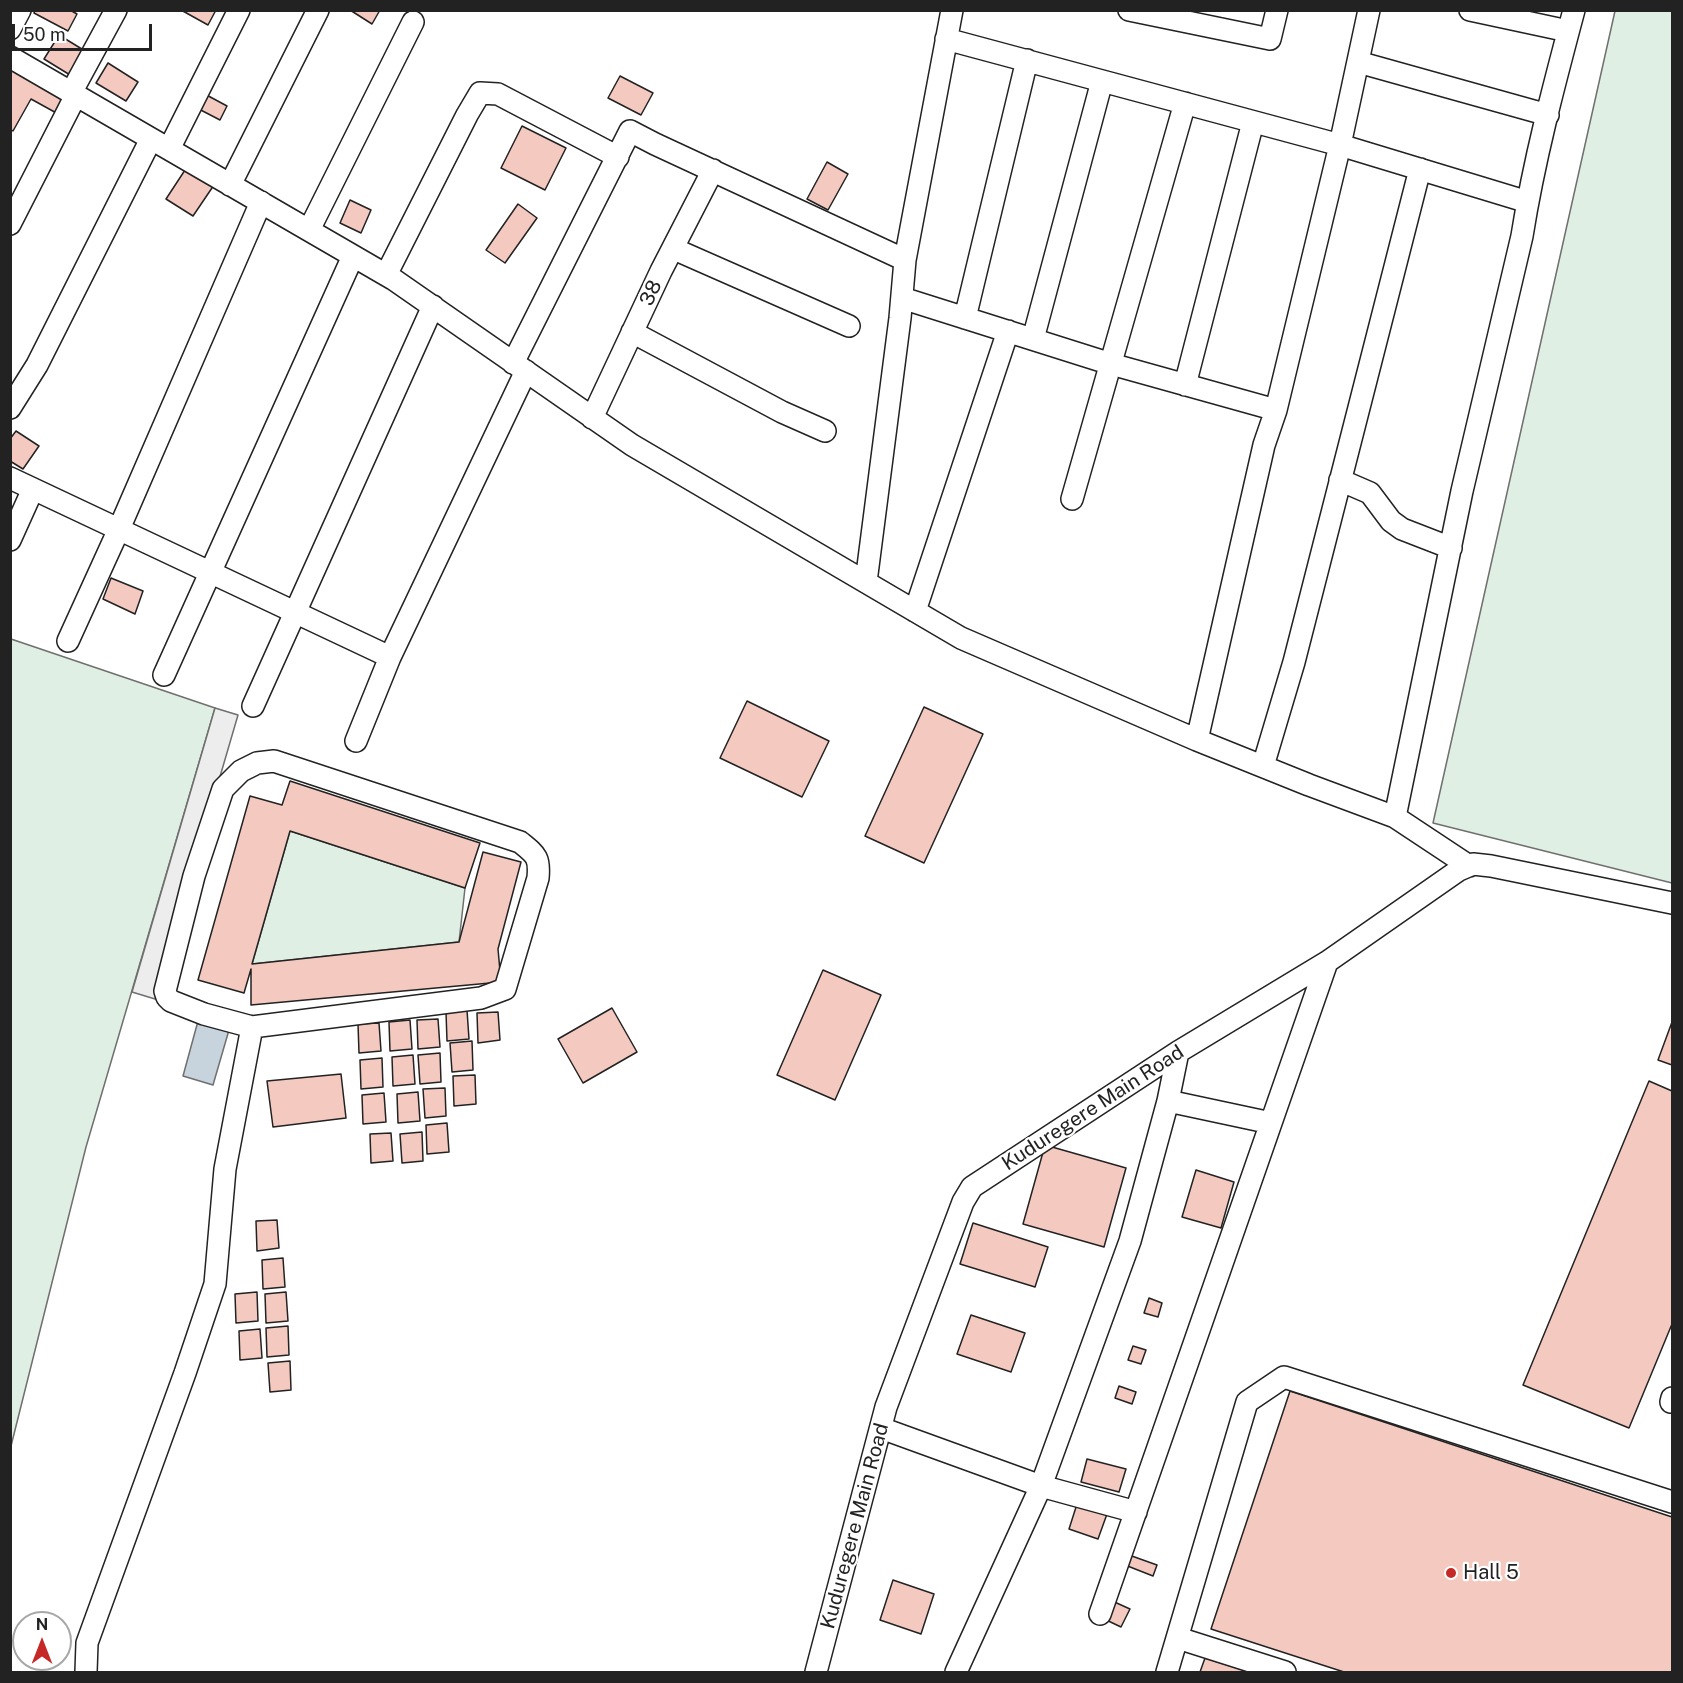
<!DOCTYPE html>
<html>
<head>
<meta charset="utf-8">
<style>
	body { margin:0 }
	#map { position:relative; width:1683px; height:1683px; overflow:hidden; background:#fff; font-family:"Public Sans",sans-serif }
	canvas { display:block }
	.frame { position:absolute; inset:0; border:12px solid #222; pointer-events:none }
	.north { position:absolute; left:12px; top:1611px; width:60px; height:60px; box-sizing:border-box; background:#fff; border:2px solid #a7a7a7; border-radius:50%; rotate:0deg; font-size:16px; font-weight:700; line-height:24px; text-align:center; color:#222 }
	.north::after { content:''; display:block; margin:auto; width:21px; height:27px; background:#c62828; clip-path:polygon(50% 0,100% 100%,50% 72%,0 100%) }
	.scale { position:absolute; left:12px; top:24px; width:140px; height:27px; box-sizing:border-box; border:3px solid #222; border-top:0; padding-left:8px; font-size:18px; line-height:21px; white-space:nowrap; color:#222; -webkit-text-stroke:4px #fff; paint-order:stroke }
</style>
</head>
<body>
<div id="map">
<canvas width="1683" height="1683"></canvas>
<div class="frame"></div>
<div class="north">N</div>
<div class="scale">50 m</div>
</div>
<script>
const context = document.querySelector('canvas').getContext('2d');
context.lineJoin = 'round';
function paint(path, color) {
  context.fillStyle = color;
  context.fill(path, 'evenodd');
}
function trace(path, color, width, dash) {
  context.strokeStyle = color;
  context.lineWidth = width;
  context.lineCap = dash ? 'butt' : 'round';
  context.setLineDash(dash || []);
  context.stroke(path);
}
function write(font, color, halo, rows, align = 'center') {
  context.font = font + ' "Public Sans",sans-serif';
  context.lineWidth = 4.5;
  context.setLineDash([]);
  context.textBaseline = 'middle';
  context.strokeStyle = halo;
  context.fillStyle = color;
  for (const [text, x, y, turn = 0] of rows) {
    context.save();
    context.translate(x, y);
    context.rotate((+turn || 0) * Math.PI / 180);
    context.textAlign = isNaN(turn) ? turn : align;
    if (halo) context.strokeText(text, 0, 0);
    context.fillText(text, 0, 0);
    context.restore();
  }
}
const green = new Path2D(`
	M 1615,11 L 1672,11 L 1672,883 L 1433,823 Z
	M 11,639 L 215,708 L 86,1147 L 11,1446 Z
	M 290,831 L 465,888 L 459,942 L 252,964 Z`);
const parking = new Path2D(`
	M 215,708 L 238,715 L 155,999 L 132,992 Z`);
const water = new Path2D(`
	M 198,1021 L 229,1030 L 213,1085 L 183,1076 Z`);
const building = new Path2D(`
	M 35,10 L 70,10 L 77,14 L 68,31 L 34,13 Z
	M 181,10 L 216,10 L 208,25 Z
	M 350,10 L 380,10 L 372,24 Z
	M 59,35 L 90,54 L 75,78 L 44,59 Z
	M 108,63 L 138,82 L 126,101 L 96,83 Z
	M 10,67 L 68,99 L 60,115 L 31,99 L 13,131 L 10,129 Z
	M 620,76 L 653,93 L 641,115 L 608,98 Z
	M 201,92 L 227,106 L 220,120 L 193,106 Z
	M 522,126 L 566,148 L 545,190 L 501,168 Z
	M 827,162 L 848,174 L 828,210 L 807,199 Z
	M 187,167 L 214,185 L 193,216 L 166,199 Z
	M 350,200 L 371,210 L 361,233 L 340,223 Z
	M 518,204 L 537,218 L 505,263 L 486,250 Z
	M 16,431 L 39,446 L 23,469 L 10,461 L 10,439 Z
	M 111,578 L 143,591 L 135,614 L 103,599 Z
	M 747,701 L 829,741 L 802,797 L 720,758 Z
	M 924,707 L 983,734 L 924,863 L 865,836 Z
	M 290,781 L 480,843 L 465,888 L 290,831 L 252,964 L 459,942 L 483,852 L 521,862 L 498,949 L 501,982 L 251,1005 L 251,969 L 244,993 L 198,980 L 250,796 L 282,805 Z
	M 823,970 L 881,995 L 835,1100 L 777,1075 Z
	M 612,1008 L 637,1052 L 583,1083 L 558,1039 Z
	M 467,1010 L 469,1039 L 447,1041 L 446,1012 Z
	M 498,1012 L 500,1040 L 478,1043 L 477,1013 Z
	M 438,1019 L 440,1047 L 418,1049 L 417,1020 Z
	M 410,1020 L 412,1049 L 390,1051 L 389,1022 Z
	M 1672,1022 L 1672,1065 L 1658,1060 Z
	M 379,1023 L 381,1051 L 359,1053 L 358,1024 Z
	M 472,1041 L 473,1070 L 452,1072 L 450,1043 Z
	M 440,1053 L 441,1082 L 420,1084 L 418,1055 Z
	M 413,1055 L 415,1084 L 393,1086 L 392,1057 Z
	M 382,1058 L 383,1087 L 361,1089 L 360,1060 Z
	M 341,1074 L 346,1118 L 273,1127 L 267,1081 Z
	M 475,1075 L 476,1104 L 454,1106 L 453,1076 Z
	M 1649,1081 L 1672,1091 L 1672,1324 L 1629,1428 L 1523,1385 Z
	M 445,1088 L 446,1116 L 425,1118 L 423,1089 Z
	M 418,1092 L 420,1121 L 398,1123 L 397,1094 Z
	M 384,1093 L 386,1122 L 363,1124 L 362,1095 Z
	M 447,1123 L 449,1152 L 427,1154 L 426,1125 Z
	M 422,1132 L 423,1161 L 402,1163 L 400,1134 Z
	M 391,1133 L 393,1161 L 371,1163 L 370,1134 Z
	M 1045,1145 L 1126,1168 L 1104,1247 L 1023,1224 Z
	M 1196,1170 L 1234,1182 L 1221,1228 L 1182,1217 Z
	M 277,1220 L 279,1248 L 257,1251 L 256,1221 Z
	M 973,1223 L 1048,1247 L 1035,1287 L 960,1264 Z
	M 283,1258 L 285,1287 L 263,1289 L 262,1260 Z
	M 257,1292 L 258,1321 L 236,1323 L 235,1294 Z
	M 286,1292 L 288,1321 L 266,1323 L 265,1294 Z
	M 1149,1298 L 1162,1303 L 1158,1317 L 1144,1313 Z
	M 971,1315 L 1025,1333 L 1011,1372 L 957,1354 Z
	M 288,1326 L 289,1355 L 267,1357 L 266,1328 Z
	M 260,1329 L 262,1358 L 240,1360 L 239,1331 Z
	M 1133,1346 L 1146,1350 L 1141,1364 L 1128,1360 Z
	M 290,1361 L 291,1390 L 270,1392 L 268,1363 Z
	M 1119,1386 L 1136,1392 L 1132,1404 L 1115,1398 Z
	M 1290,1391 L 1672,1517 L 1672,1672 L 1344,1672 L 1211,1629 Z
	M 1087,1459 L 1126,1469 L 1119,1492 L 1081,1482 Z
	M 1077,1504 L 1107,1514 L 1098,1539 L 1069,1529 Z
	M 1129,1555 L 1157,1565 L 1153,1576 L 1125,1565 Z
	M 893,1580 L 934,1594 L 921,1634 L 880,1620 Z
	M 1110,1600 L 1130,1609 L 1121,1627 L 1102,1618 Z
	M 1205,1658 L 1250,1672 L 1200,1672 Z`);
const minor = new Path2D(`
	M 1129,10 L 1270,39 L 1277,10
	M 1470,10 L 1568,31
	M 10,29 L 20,10
	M 946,39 L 1340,145 L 1528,202
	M 10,57 L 393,279 L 632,445 L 961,638 L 1197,740 L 1309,785 L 1395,817 L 1469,866
	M 1358,62 L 1548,115
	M 71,93 L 116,10
	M 169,149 L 239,10
	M 230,185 L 318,10
	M 10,224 L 76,95
	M 309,230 L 413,22
	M 674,249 L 849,326
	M 386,275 L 467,115 L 480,93 L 498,94 L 618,157
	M 902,298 L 1111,364 L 1276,410
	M 965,318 L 1027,60
	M 632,332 L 782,412 L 825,431
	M 1033,339 L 1102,81
	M 513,363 L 630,131 L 655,144 L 905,260
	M 1185,385 L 1253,122
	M 10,408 L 37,365 L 151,139
	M 592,418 L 661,271 L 713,170
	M 10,478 L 390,657
	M 1340,480 L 1370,493 L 1391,521 L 1402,529 L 1451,548
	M 1072,499 L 1185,103
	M 10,540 L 33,489
	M 866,582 L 900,318 L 905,260 L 952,10
	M 915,611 L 1008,331
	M 68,641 L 119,529 L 261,202
	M 164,675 L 353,256
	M 253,706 L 433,306
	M 1197,740 L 1264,445 L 1276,410 L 1340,145 L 1369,10
	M 356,741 L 390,657 L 526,371
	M 274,761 L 520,842 C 536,855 540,857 538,878 L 505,989 L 481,998 L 252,1027 L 204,1014 L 171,1001 L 167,997 L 165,991 L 194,876 L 223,789 L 241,771 L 257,763 Z
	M 1263,766 L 1294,662 L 1420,169
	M 1395,817 L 1462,491 L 1522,236 C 1534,160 1554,85 1574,10
	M 1168,1101 L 1271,1123
	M 1671,1402 L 1672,1398
	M 881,1428 L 1041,1486 L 1136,1512
	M 1100,1614 L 1327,962
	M 1178,1638 L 1285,1672
	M 86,1672 L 87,1643 L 185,1373 L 215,1284 L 225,1169 L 252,1027
	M 816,1672 L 886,1407 L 963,1202 L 972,1187 L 1178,1052 L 1327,962 L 1459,870 L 1473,864 L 1491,866 L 1672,903
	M 956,1672 L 1041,1486 L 1130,1241 L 1168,1101 L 1178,1052
	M 1167,1672 L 1247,1402 L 1284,1377 L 1672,1502`);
const markers = [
	[1451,1573,6,"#c62828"]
];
const streetNames = [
	["38",651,293,-65],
	["Kuduregere Main Road",1093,1108,-33],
	["Kuduregere Main Road",855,1526,-75]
];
const poiNames = [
	["Hall 5",1463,1573]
];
paint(green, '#e0efe3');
trace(green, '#6f6f6f', 1.5);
paint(parking, '#ededed');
trace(parking, '#6f6f6f', 1.5);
paint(water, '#c7d3dd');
trace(water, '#6f6f6f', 1.5);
paint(building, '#f3c9c0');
trace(building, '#222', 1.5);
trace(minor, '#222', 24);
trace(minor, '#fff', 21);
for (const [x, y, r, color] of markers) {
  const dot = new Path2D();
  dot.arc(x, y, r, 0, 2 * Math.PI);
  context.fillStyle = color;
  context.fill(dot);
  trace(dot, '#fff', 2);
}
write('20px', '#222', '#fff', streetNames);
write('20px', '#222', '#fff', poiNames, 'left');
</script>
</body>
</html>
